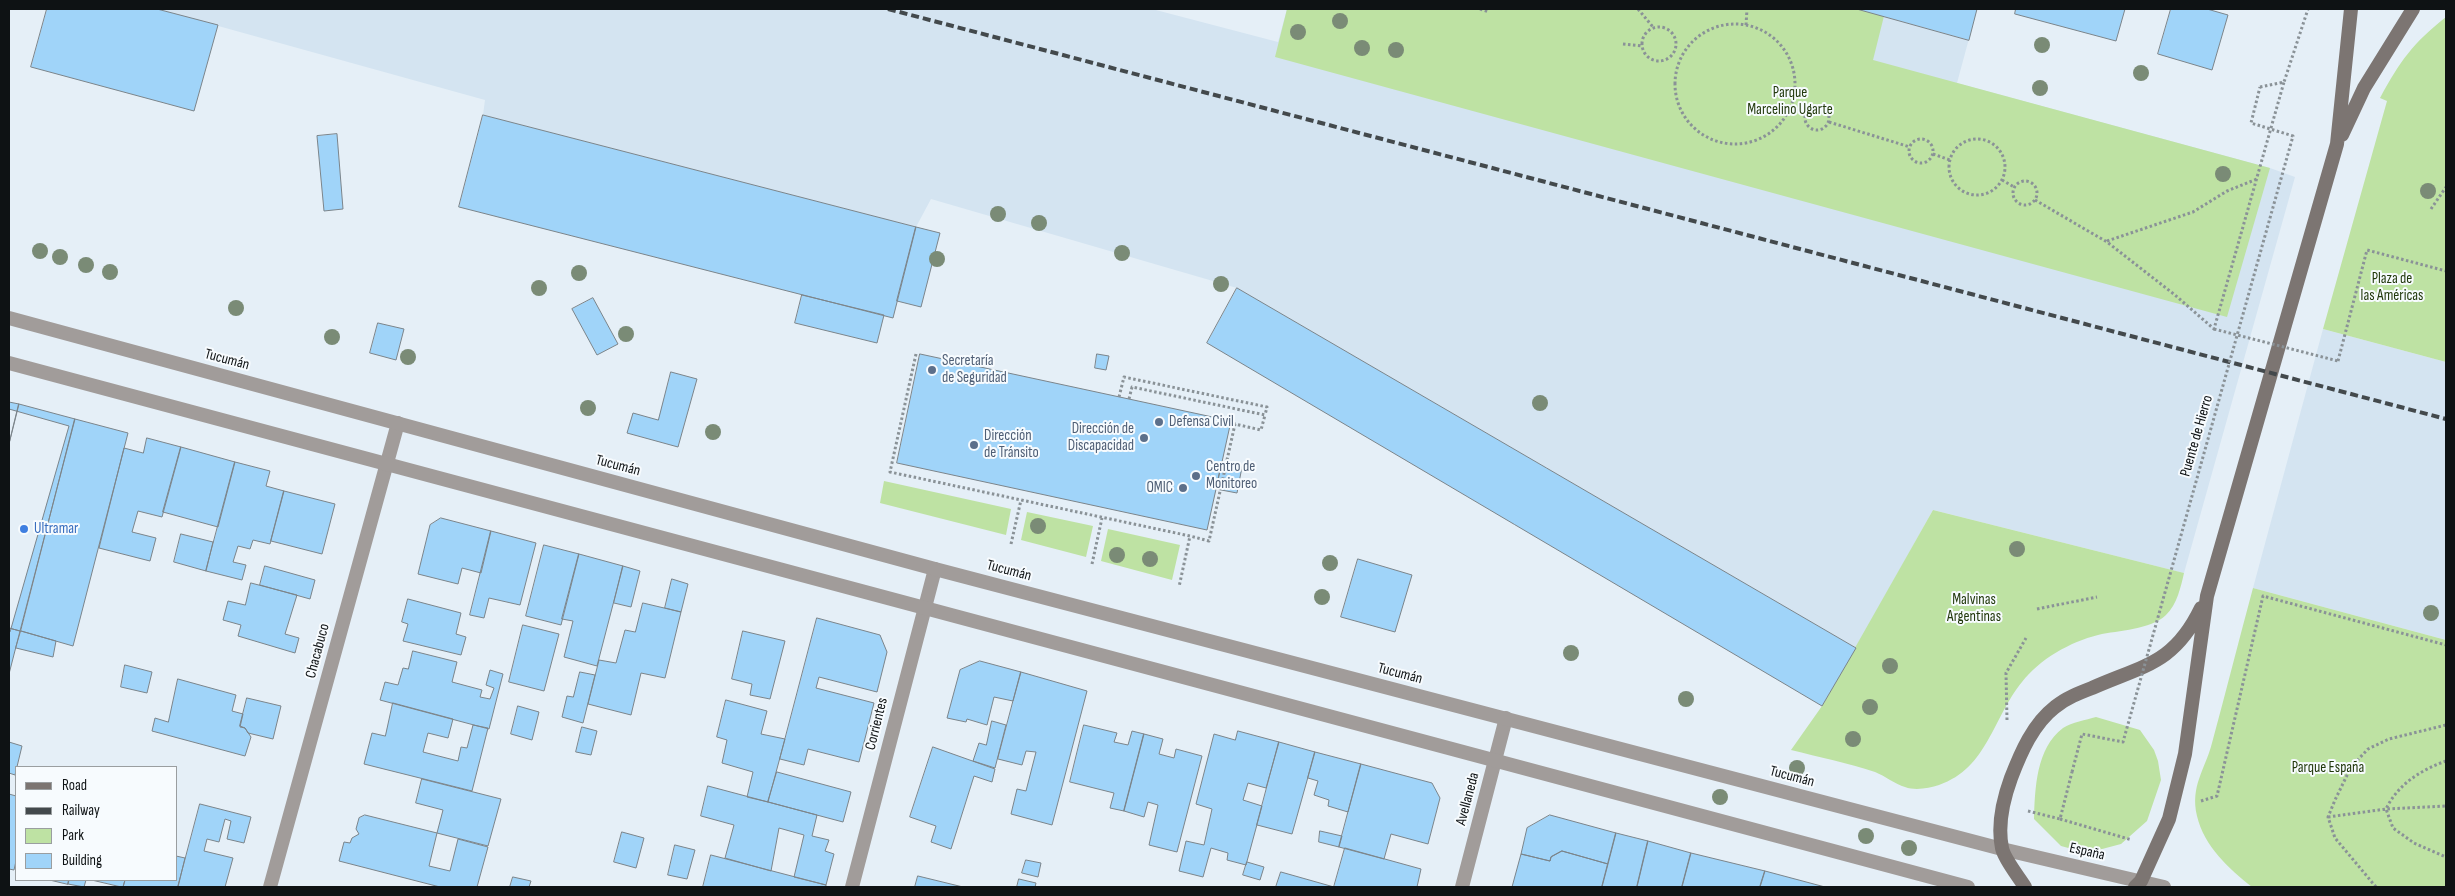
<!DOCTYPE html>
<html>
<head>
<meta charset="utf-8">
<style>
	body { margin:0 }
	#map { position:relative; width:2455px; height:896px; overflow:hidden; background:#e5eff7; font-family:"Sofia Sans Condensed",sans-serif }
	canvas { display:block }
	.frame { position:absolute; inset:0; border:10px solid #0e1214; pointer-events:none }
	.legend { position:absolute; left:15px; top:766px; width:162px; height:115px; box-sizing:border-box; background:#f7fbfe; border:1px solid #9a9ea0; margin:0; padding:6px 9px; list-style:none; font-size:15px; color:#0e1214 }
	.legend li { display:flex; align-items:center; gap:10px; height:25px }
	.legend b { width:25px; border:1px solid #9a9ea0 }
</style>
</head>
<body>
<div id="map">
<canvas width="2455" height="896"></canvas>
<div class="frame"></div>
<ul class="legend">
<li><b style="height:6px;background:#7c7572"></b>Road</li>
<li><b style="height:6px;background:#43494c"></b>Railway</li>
<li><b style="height:14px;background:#bee2a3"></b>Park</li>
<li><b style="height:14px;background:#a0d4f9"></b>Building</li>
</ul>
</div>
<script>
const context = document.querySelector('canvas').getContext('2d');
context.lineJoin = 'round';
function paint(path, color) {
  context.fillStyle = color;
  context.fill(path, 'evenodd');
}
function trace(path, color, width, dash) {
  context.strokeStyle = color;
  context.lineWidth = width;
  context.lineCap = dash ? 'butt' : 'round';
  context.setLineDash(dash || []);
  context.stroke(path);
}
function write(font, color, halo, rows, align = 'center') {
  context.font = font + ' "Sofia Sans Condensed",sans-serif';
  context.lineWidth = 4;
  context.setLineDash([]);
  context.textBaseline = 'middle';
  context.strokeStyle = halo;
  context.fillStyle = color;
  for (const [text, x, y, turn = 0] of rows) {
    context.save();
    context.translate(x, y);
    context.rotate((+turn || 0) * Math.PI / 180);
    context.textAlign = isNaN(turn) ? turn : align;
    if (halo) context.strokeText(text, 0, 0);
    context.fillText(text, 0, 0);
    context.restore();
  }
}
const built = new Path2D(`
	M 157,9 L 1152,9 L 1278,42 L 1287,9 L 1977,9 L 1957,83 L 2270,168 L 2295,177 L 2184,573 L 1933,510 L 1856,648 L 1237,288 L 931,199 L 916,227 L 483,115 L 485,100 Z
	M 2323,329 L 2446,362 L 2446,640 L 2253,588 Z`);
const green = new Path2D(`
	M 1287,9 L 1857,9 L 1884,16 L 1873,60 L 2270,168 L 2227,317 L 1275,57 Z
	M 2446,17 L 2446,362 L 2323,329 L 2387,101 L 2380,98 C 2400,61 2413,43 2446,17 Z
	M 884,481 L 1011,509 L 1006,535 L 880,503 Z
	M 1933,510 L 2184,573 C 2181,586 2177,605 2166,615 C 2150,630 2119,630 2098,635 C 2070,642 2040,659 2022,682 C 1993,717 1988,768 1939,785 C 1929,788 1916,791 1905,787 C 1895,784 1885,776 1875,772 C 1848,763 1819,757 1791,750 L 1822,706 Z
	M 1027,512 L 1093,526 L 1086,557 L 1021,540 Z
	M 1108,529 L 1180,545 L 1172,580 L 1101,561 Z
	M 2253,588 L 2446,640 L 2446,887 L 2252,887 C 2229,869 2204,846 2197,816 C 2190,786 2205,770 2212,743 C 2226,691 2239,640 2253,588 Z
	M 2096,717 L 2140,730 L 2154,750 L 2158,761 L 2161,780 L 2147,821 L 2121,844 L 2087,853 L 2061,846 L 2034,819 C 2035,789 2036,748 2063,728 C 2072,722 2086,720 2096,717 Z`);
const building = new Path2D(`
	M 47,9 L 157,9 L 218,25 L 194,111 L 31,67 Z
	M 1857,9 L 1977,9 L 1969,40 Z
	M 2016,9 L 2125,9 L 2116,41 L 2015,14 Z
	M 2171,9 L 2207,9 L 2228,15 L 2212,70 L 2158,54 Z
	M 483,115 L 916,227 L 893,318 L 459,207 Z
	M 337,134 L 343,209 L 324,211 L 317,136 Z
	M 916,227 L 940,233 L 921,307 L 897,301 Z
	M 1237,288 L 1856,648 L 1822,706 L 1207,343 Z
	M 802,295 L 884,315 L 877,343 L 795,323 Z
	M 593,298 L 618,344 L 597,355 L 572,309 Z
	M 378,323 L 404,329 L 396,360 L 370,353 Z
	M 920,354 L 1231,421 L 1207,530 L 897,463 Z
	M 1097,354 L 1109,356 L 1106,370 L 1095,368 Z
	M 671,372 L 697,379 L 678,447 L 627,433 L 633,413 L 658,420 Z
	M 9,402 L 19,404 L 9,444 Z
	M 19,404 L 75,419 L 20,631 L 9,628 L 9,444 Z
	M 9,409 L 69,426 L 10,632 L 9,631 Z
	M 75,419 L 128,433 L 73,646 L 21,631 Z
	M 147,438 L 181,447 L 162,517 L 138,511 L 132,532 L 156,538 L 150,561 L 99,548 L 124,448 L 143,453 Z
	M 181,447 L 235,462 L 218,527 L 163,512 Z
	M 235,462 L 270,471 L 266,486 L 284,491 L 270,544 L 253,540 L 250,549 L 238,546 L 233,562 L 246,565 L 242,580 L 206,571 Z
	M 1222,463 L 1242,467 L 1237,493 L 1216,489 Z
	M 284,491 L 335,504 L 322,554 L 271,541 Z
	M 441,518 L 491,531 L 481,573 L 462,568 L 458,584 L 418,574 L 430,525 Z
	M 491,531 L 536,543 L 520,605 L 489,598 L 484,618 L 470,615 Z
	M 181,534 L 213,542 L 206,571 L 174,562 Z
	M 544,545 L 579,554 L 561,625 L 526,616 Z
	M 579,554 L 623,566 L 597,666 L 564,657 L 573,621 L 562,619 Z
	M 1358,559 L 1412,575 L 1395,632 L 1341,617 Z
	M 265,566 L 315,580 L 310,599 L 260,585 Z
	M 623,566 L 640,571 L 631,607 L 614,603 Z
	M 672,579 L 688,584 L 681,612 L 665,608 Z
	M 251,583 L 297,595 L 285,634 L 299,638 L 295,653 L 238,636 L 241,625 L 223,620 L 228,601 L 245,605 Z
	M 408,599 L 461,613 L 456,634 L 466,637 L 461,655 L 403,641 L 408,624 L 402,622 Z
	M 643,603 L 681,612 L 665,678 L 641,673 L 631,715 L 588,704 L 599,660 L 616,663 L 625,630 L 635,632 Z
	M 817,618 L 880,635 L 887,652 L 877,692 L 819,677 L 816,688 L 874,703 L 859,762 L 808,749 L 804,765 L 780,759 Z
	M 523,625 L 559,634 L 544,691 L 509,682 Z
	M 9,628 L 20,631 L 9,674 Z
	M 21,631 L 56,641 L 53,657 L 16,648 Z
	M 743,631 L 785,641 L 770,699 L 750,695 L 752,684 L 732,679 Z
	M 413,651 L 457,662 L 452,682 L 482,690 L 480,697 L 490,699 L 494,688 L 486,685 L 490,670 L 503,674 L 489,729 L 380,700 L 385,682 L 398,685 L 403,668 L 408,669 Z
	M 980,661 L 1021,672 L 1013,701 L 994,697 L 987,725 L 967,719 L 966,722 L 947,718 L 960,670 Z
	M 125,665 L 152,672 L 147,693 L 121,687 Z
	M 580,672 L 595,675 L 583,723 L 562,717 L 567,696 L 573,697 Z
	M 1021,672 L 1087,691 L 1052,825 L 1011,814 L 1017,789 L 1026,791 L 1036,752 L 1026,751 L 1022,765 L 998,759 Z
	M 178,679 L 236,695 L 232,711 L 243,714 L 240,727 L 245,728 L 251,737 L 245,756 L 152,731 L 155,718 L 168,722 Z
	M 247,698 L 281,706 L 273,739 L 248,733 L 245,728 L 240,726 Z
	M 726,700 L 767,711 L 761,734 L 785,739 L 768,802 L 747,797 L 753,772 L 722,763 L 727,740 L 717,737 Z
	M 393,703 L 453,719 L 448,738 L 428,733 L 423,752 L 458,761 L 461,747 L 467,748 L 473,725 L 488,728 L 472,791 L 364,764 L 372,733 L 385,736 Z
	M 518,706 L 539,712 L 532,740 L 511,734 Z
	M 992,721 L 1006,725 L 995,768 L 973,761 L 979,743 L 986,745 Z
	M 1084,725 L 1117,733 L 1114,742 L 1128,745 L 1132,731 L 1144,734 L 1124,811 L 1110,808 L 1114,793 L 1070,782 Z
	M 582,727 L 597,731 L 591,755 L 576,752 Z
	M 1238,731 L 1279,742 L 1266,788 L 1248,783 L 1243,800 L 1262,806 L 1246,865 L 1227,860 L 1228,853 L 1211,848 L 1203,877 L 1179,871 L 1186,841 L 1204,845 L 1212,809 L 1196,804 L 1214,734 L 1235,740 Z
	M 1144,734 L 1163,739 L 1159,754 L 1174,758 L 1176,749 L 1202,756 L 1177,852 L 1149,845 L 1158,805 L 1148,802 L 1144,817 L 1124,811 Z
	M 9,742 L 22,746 L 15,775 L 9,773 Z
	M 1279,742 L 1315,752 L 1292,834 L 1257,825 Z
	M 933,747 L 995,769 L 992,782 L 974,776 L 951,849 L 931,842 L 936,826 L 910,817 Z
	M 1315,752 L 1361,764 L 1348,812 L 1328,806 L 1329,800 L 1314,795 L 1318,781 L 1308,778 Z
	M 1361,764 L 1432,783 L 1440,798 L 1428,844 L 1391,834 L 1384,859 L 1339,847 Z
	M 777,772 L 851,792 L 843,822 L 768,802 Z
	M 422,779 L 501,799 L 488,846 L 437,833 L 443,810 L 416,803 Z
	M 708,786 L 817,815 L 812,836 L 829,840 L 825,851 L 834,854 L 826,885 L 794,877 L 804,835 L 779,828 L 771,871 L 725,858 L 734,825 L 701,816 Z
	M 9,794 L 16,796 L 16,861 L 14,870 L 9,869 Z
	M 200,804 L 251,817 L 244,843 L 227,839 L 231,821 L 225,819 L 219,842 L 207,839 L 204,851 L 233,858 L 225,887 L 178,887 Z
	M 365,815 L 437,833 L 429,866 L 450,871 L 458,839 L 488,847 L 477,887 L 440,887 L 339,861 L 344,842 L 350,843 L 352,838 L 359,834 L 356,829 L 359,818 Z
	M 1550,815 L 1616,833 L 1608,864 L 1562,851 L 1551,857 L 1550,861 L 1521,854 L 1527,828 Z
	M 1320,831 L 1342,836 L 1339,847 L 1319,842 Z
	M 622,832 L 644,838 L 636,868 L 614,862 Z
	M 1616,833 L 1648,841 L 1637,887 L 1602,887 Z
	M 1648,841 L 1691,853 L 1682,887 L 1637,887 Z
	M 675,845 L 695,850 L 687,879 L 668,875 Z
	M 1345,848 L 1421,869 L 1417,887 L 1334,887 Z
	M 1562,851 L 1608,864 L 1602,887 L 1512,887 L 1521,854 L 1550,861 L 1551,857 Z
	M 1691,853 L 1765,871 L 1760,887 L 1682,887 Z
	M 711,855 L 826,885 L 826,887 L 703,887 Z
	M 176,856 L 185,858 L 178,887 L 123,887 L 125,880 L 176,880 Z
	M 1026,860 L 1041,863 L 1038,877 L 1022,873 Z
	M 1247,862 L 1264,867 L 1260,880 L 1243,875 Z
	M 1765,871 L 1825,887 L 1760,887 Z
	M 1281,872 L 1334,887 L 1276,887 Z
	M 918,876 L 963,887 L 915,887 Z
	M 513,877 L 531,881 L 529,887 L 510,887 Z
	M 1019,879 L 1036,883 L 1035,887 L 1017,887 Z
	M 50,880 L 69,880 L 68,884 Z
	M 69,880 L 86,880 L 84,887 L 68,884 Z
	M 92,880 L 125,880 L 123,887 Z`);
const path = new Path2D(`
	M 1480,9 L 1489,12
	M 1638,9 L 1653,27
	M1675 84a60 60 0 1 1 120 0a60 60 0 1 1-120 0Z
	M 1746,25 L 1747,9
	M1642 44a17 17 0 1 1 34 0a17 17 0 1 1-34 0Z
	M 1623,44 L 1642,46
	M 2260,87 L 2284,82 L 2308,9
	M1805 118a12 12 0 1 1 24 0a12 12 0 1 1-24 0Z
	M 1791,107 L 1806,116
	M 1829,122 L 1910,147
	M1909 151a12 12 0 1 1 24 0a12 12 0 1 1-24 0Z
	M1949 167a28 28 0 1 1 56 0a28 28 0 1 1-56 0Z
	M 1933,154 L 1950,160
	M 2002,180 L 2014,187
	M2013 193a12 12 0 1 1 24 0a12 12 0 1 1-24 0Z
	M 2035,200 L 2107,242 L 2175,295 L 2214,329 L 2284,82
	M 2431,209 L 2446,187
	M 2107,241 L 2193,212 L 2227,191 L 2257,179
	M 916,354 L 890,472 L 1190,536 L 1179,587
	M 2338,361 L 2367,250 L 2446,271
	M 1119,397 L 1124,377 L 1267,407 L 1265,415
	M 1129,399 L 1132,387 L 1265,415 L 1261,430 L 1235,424 L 1209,541 L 1190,536
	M 1011,544 L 1021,500
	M 1092,564 L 1102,518
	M 2037,609 L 2097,597
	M 2007,720 L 2006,673 L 2026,638
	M 2446,761 C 2421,770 2398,784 2386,809 L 2393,828 L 2414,843 L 2446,857
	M 2201,801 L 2217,796 L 2263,596 L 2446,645
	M 2028,811 L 2060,819 L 2072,772
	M 2328,817 L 2386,809 L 2446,806
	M 2060,819 L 2132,840
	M 2376,887 L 2335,838 L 2328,817 L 2335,800 L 2351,767 L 2368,749 L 2389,739 L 2446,725`);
const minor = new Path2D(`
	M 270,887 L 398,423
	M 852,887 L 935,569
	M 1462,887 L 1506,718`);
const tertiary = new Path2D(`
	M 9,318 L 935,569 L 2002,849 L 2164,887
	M 9,363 L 1968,887`);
const secondary = new Path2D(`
	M 2342,135 L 2364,88 L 2413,9
	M 2025,887 C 2019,877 2004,859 2002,848 C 1997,824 2003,800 2011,778 C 2021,752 2033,724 2055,707 C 2066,698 2079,693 2092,688 C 2144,665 2174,664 2201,608
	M 2135,887 L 2141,881 L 2169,819 L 2185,754 L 2207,596 L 2337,144 L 2351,9`);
const rail = new Path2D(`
	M 888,9 L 2446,419`);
const pathBridge = new Path2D(`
	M 2214,329 L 2338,361
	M 2072,772 L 2082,734 L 2123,742 L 2293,136 L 2251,123 L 2260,87`);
const trees = [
	[1340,21],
	[1298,32],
	[2042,45],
	[1362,48],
	[1396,50],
	[2141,73],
	[2040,88],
	[2223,174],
	[2428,191],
	[998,214],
	[1039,223],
	[40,251],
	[1122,253],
	[60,257],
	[937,259],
	[86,265],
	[110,272],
	[579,273],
	[1221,284],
	[539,288],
	[236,308],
	[626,334],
	[332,337],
	[408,357],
	[1540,403],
	[588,408],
	[713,432],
	[1038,526],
	[2017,549],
	[1117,555],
	[1150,559],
	[1330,563],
	[1322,597],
	[2431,613],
	[1571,653],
	[1890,666],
	[1686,699],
	[1870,707],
	[1853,739],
	[1797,768],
	[1720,797],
	[1866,836],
	[1909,848]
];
const markers = [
	[932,370,5,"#5c6f8a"],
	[1159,422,5,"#5c6f8a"],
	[1144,438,5,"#5c6f8a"],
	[974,445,5,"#5c6f8a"],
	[1196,476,5,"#5c6f8a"],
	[1183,488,5,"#5c6f8a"],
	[24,529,5,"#3f7fe0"]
];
const parkNames = [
	["Parque",1790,93],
	["Marcelino Ugarte",1790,110],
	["Plaza de",2392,279],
	["las Américas",2392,296],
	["Malvinas",1974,600],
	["Argentinas",1974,617],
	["Parque España",2328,768]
];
const streetNames = [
	["Tucumán",227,360,15],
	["Puente de Hierro",2197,436,-74],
	["Tucumán",618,466,15],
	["Tucumán",1009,571,15],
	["Chacabuco",318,651,-75],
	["Tucumán",1400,674,15],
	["Corrientes",877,724,-76],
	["Tucumán",1792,777,15],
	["Avellaneda",1468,799,-75],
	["España",2087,852,13]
];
const serviceNames = [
	["Secretaría",942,361],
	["de Seguridad",942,378],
	["Defensa Civil",1169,422],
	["Dirección de",1134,429,"right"],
	["Discapacidad",1134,446,"right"],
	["Dirección",984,436],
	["de Tránsito",984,453],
	["Centro de",1206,467],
	["Monitoreo",1206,484],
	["OMIC",1173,488,"right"]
];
const shopNames = [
	["Ultramar",34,529]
];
paint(built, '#d4e4f1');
paint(green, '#bee2a3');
paint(building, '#a0d4f9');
trace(building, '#7b848a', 1);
trace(path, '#8a9297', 3, [2.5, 2.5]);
trace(minor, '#a19c9a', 14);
trace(tertiary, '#a19c9a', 14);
trace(secondary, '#7c7572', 14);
trace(rail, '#43494c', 4, [8, 4]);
trace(pathBridge, '#8a9297', 3, [2.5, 2.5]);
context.fillStyle = '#7a8b76';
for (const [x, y] of trees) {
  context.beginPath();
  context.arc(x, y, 8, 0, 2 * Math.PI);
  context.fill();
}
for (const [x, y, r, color] of markers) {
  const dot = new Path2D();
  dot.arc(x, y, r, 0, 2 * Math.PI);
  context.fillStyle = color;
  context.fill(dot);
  trace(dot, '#f7fbfe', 2);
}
write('15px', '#22390c', '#f7fbfe', parkNames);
write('15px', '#0e1214', '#f7fbfe', streetNames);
write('15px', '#4e5e75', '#f7fbfe', serviceNames, 'left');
write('15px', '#366cbe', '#f7fbfe', shopNames, 'left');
</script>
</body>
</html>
